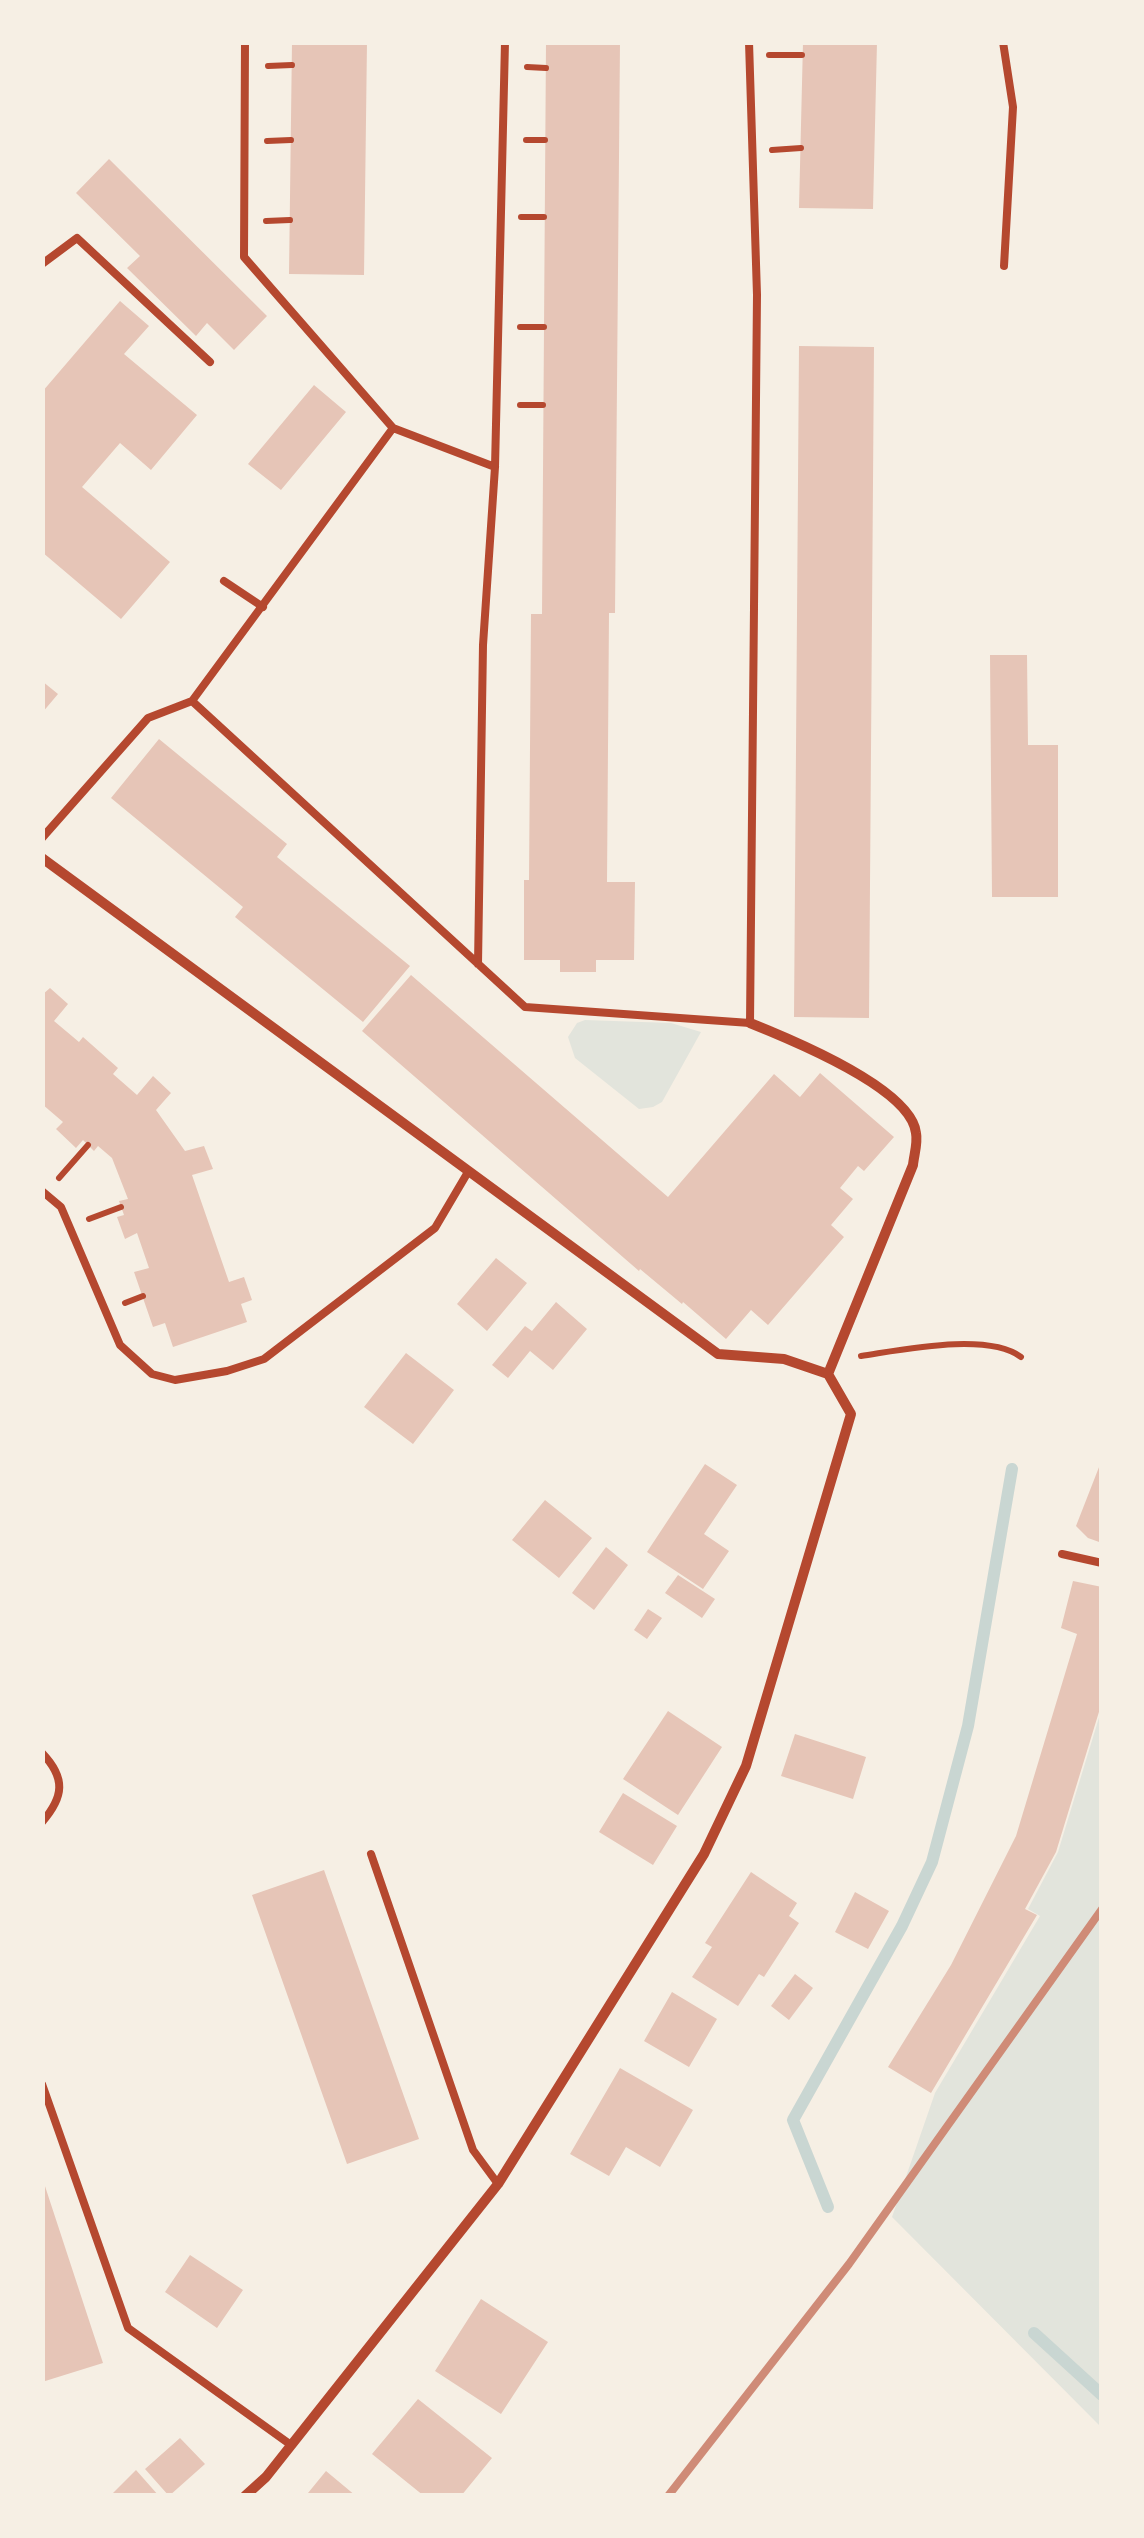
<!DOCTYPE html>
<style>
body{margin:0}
#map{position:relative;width:1144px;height:2538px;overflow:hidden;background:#f6efe4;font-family:Roboto,sans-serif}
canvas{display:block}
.frame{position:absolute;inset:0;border:45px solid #f6efe4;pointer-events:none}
</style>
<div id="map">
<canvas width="1144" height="2538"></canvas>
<div class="frame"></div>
</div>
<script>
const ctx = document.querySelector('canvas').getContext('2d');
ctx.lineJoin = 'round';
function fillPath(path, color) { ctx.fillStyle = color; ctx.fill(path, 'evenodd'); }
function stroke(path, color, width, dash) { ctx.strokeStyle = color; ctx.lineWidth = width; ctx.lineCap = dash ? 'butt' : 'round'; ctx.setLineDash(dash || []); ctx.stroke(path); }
const green = new Path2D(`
 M585,1020L671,1023L701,1032L662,1102L653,1107L639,1109L575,1058L568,1037L577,1023Z
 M1101,1711V2427L892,2217L935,2093L1040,1916L1028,1909L1058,1852Z`);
const stream = new Path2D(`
 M828,2207L793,2120L902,1926L932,1862L968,1726L1012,1469
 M1034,2333L1102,2395`);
const building = new Path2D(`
 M292,42H367L364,275L289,274Z
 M546,42H620L615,613H609L607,882H635L634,960H596V972H560V960H524V880H529L531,614H542Z
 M803,42H877L873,209L799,208Z
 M109,159L267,316L234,350L207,323L196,336L127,268L140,256L76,193Z
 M120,301L149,326L124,354L197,415L151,470L120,443L82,487L170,562L121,619L42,552V392Z
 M799,346L874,347L869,1018L794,1017Z
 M314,385L346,412L281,490L248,464Z
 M990,655H1027L1028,745H1058V897H992Z
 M42,681L58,694L42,713Z
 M159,739L287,844L277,857L410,966L363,1022L235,917L243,907L111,798Z
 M411,975L668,1197L774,1074L800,1097L820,1073L894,1137L864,1171L858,1166L840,1188L853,1199L831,1225L844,1237L768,1325L751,1310L726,1339L683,1302L682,1304L640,1269L639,1271L362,1031Z
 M50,988L68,1004L54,1021L79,1042L83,1037L118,1068L113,1074L137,1095L153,1076L171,1093L156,1110L185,1151L204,1146L213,1169L192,1175L229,1282L244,1277L252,1300L241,1304L247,1322L173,1347L165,1323L153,1327L134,1272L149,1268L137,1233L125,1239L117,1217L124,1215L119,1201L128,1199L112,1158L98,1146L94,1151L83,1140L76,1148L56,1129L63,1122L42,1104V995Z
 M496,1258L527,1283L487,1331L457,1304Z
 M556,1302L587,1329L553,1370L530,1351L508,1378L492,1365L525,1326L532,1331Z
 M406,1353L454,1390L413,1444L364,1407Z
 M1101,1462H1102V1543L1088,1538L1076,1526Z
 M705,1464L737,1485L704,1534L729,1551L703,1589L647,1552Z
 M545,1500L592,1538L559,1578L512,1540Z
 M606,1547L628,1565L594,1610L572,1593Z
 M678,1575L715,1599L702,1618L665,1593Z
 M1073,1581L1102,1587V1702L1056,1852L1025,1909L1037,1915L931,2093L888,2067L951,1965L1016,1836L1077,1634L1061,1628Z
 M648,1609L662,1618L647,1639L634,1630Z
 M668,1711L722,1747L678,1815L623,1779Z
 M795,1734L866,1757L853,1799L781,1776Z
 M623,1793L677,1826L653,1865L599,1832Z
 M324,1870L419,2139L347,2164L252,1895Z
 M751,1872L797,1903L789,1916L799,1923L764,1977L759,1974L738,2006L692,1977L712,1947L705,1943Z
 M855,1892L889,1911L868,1949L835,1932Z
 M795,1974L813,1988L789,2020L771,2006Z
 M672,1992L717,2019L689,2067L644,2041Z
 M620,2068L693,2110L660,2167L626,2147L609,2176L570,2154Z
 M42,2177L103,2363L42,2382Z
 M190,2255L243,2290L217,2328L165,2292Z
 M481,2299L548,2342L501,2414L435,2371Z
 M418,2399L492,2458L461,2496H424L372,2454Z
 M180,2438L205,2464L169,2496L145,2469Z
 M136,2470L159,2496H110Z
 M326,2471L356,2496L308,2493Z`);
const path = new Path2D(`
 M769,55H802
 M268,66L292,65
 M527,67L546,68
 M526,140H545
 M267,141L291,140
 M772,150L801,148
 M521,217H544
 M266,221L290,220
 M520,327H544
 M520,405H543
 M59,1178L88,1145
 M89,1219L121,1207
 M125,1303L143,1296
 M861,1356C902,1350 987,1332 1021,1357`);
const service = new Path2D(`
 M245,42L244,257L393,428L495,467
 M1003,42L1013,107L1004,266
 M42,264L77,238L210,362
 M224,581L263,607
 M192,701L525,1007L750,1023L757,295L749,42
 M42,838L148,718L192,701L393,428
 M478,964L483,645L495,467L505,42
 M42,1191L61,1207L120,1345L152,1374L175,1380L227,1371L264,1359L435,1228L468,1172
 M1062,1554L1102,1563
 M42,1753C66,1778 64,1797 42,1822
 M371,1854L473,2150L498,2184
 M42,2084L128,2328L291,2445`);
const minor = new Path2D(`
 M42,858L718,1354L784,1359L828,1374
 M750,1023C790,1039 911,1088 916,1133C918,1143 914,1155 913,1165L828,1374
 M245,2496L266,2477L498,2184L704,1854L746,1766L851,1414L828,1374`);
const rail = new Path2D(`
 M668,2496L849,2264L1102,1909`);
fillPath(green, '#e2e4dc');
stroke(stream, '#c9d6d2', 12);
fillPath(building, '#e6c5b7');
stroke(path, '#b5482f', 6);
stroke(service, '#b5482f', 8);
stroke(minor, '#b5482f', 10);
stroke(rail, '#cf8b77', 8);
</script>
